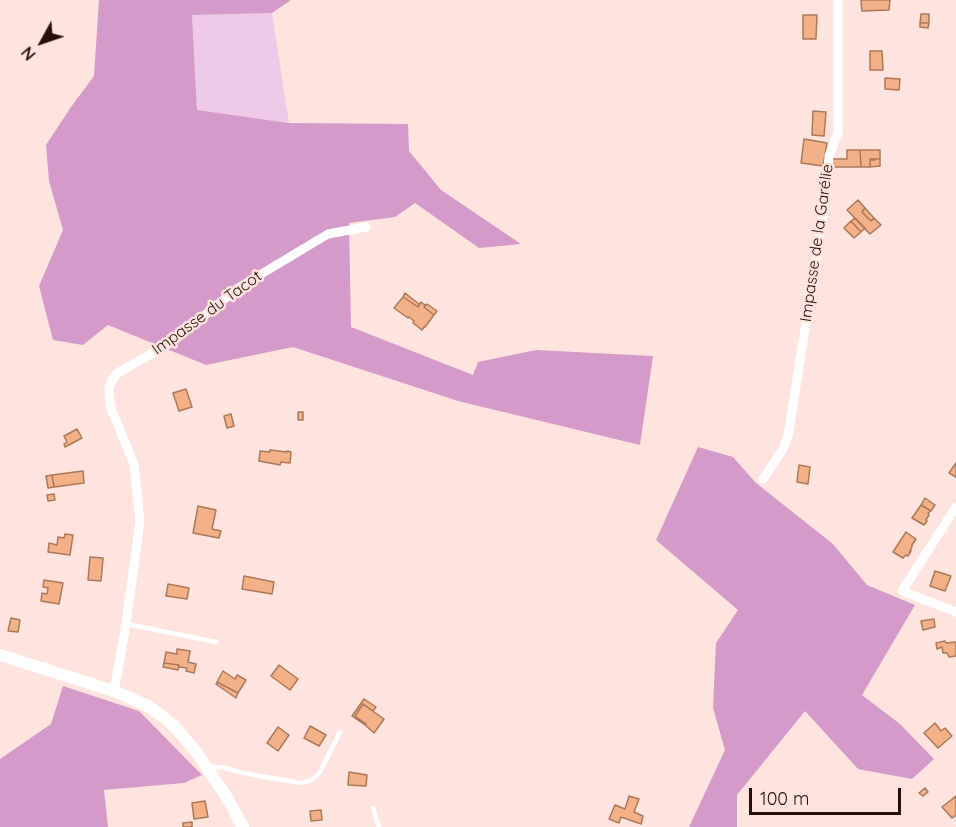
<!DOCTYPE html>
<meta charset="utf-8">
<style>
body{margin:0}
#map{position:relative;width:956px;height:827px;overflow:hidden;background:#ffe3de;font-family:Quicksand,sans-serif}
canvas{display:block}
.north{position:absolute;left:12px;top:12px;width:60px;height:60px;-webkit-text-stroke:4px #ffe3de;paint-order:stroke;rotate:230deg;font-size:16px;font-weight:700;line-height:24px;text-align:center;color:#27100c}
.north::after{content:'';display:block;margin:auto;width:21px;height:27px;background:#27100c;clip-path:polygon(50% 0,100% 100%,50% 72%,0 100%)}
.scale{position:absolute;left:749px;top:788px;width:152px;height:27px;box-sizing:border-box;border:3px solid #27100c;border-top:0;padding-left:8px;font-size:18px;line-height:21px;white-space:nowrap;color:#27100c;-webkit-text-stroke:4px #ffe3de;paint-order:stroke}
</style>
<div id="map">
<canvas width="956" height="827"></canvas>
<div class="north">N</div>
<div class="scale">100 m</div>
</div>
<script>
const ctx = document.querySelector('canvas').getContext('2d');
ctx.lineJoin = 'round';
function fillPath(path, color) { ctx.fillStyle = color; ctx.fill(path, 'evenodd'); }
function stroke(path, color, width, dash) { ctx.strokeStyle = color; ctx.lineWidth = width; ctx.lineCap = dash ? 'butt' : 'round'; ctx.setLineDash(dash || []); ctx.stroke(path); }
function write(font, color, halo, rows, align = 'center') {
  ctx.font = font + ' Quicksand,sans-serif'; ctx.lineWidth = 5; ctx.setLineDash([]); ctx.textBaseline = 'middle'; ctx.strokeStyle = halo; ctx.fillStyle = color; for (const [text, x, y, turn = 0] of rows) {
    ctx.save(); ctx.translate(x, y); ctx.rotate((+turn || 0) * Math.PI / 180); ctx.textAlign = isNaN(turn) ? turn : align; if (halo) ctx.strokeText(text, 0, 0); ctx.fillText(text, 0, 0); ctx.restore();
  }
}
const green = new Path2D(`
 M272,13L289,123L197,110L192,15Z`);
const forest = new Path2D(`
 M99,0H291L272,13L192,15L197,110L289,123L408,124L409,151L441,190L521,244L479,248L415,203L395,217L349,223L351,327L473,375L478,362L536,350L653,356L640,445L458,401L293,347L206,365L108,325L83,345L53,340L39,286L63,230L49,181L46,145L71,107L94,76Z
 M698,447L733,457L756,483L833,544L867,585L915,605L862,695L900,724L934,759L912,779L858,769L805,711L737,795V827H689L725,750L713,708L716,643L738,610L656,540Z
 M63,686L139,711L202,775L184,783L104,790L108,827H0V759L51,724Z`);
const building = new Path2D(`
 M861,0H890L889,10L862,11Z
 M921,14H929V23H920Z
 M803,15H817L816,39H803Z
 M920,23H929L928,28L920,27Z
 M870,51H882L883,70H870Z
 M885,78L900,79L899,90L885,89Z
 M813,111L826,112L824,136L812,135Z
 M804,139L827,143L823,166L801,163Z
 M847,150H860L861,167H831L832,159H847Z
 M860,150H880V159H870V167H861Z
 M875,159H880V166L870,167V160H875Z
 M858,200L865,208L862,212L871,221L874,218L881,225L870,234L847,210Z
 M865,208L874,218L871,221L862,212Z
 M855,218L865,228L861,232L851,221Z
 M851,221L861,232L854,238L844,228Z
 M405,293L419,304L418,307L403,297Z
 M403,297L418,307L421,302L425,305L424,307L434,315L425,327H424L422,330L413,323L414,321L409,317L408,318L394,308Z
 M427,304L437,311L434,315L424,307Z
 M186,389L192,407L179,411L173,393Z
 M298,412H303V420H298Z
 M231,414L234,426L227,428L224,416Z
 M77,429L82,438L65,447L64,444L67,442L64,436Z
 M270,450L287,452V451L291,452L290,463L281,462L280,465L259,461L260,451L270,452Z
 M956,463V477L949,473Z
 M799,465L810,467L808,484L797,482Z
 M83,471L84,483L54,487L52,475Z
 M52,475L54,487L48,488L46,476Z
 M54,494L55,500L48,501L47,495Z
 M925,498L935,505L931,511L921,505Z
 M921,505L931,511L928,513L929,515L926,520L927,521L924,525L912,518Z
 M198,506L216,510L212,529L221,531L219,538L193,533Z
 M906,532L916,539L912,545V547L910,551H911L908,556L906,555L903,558L893,552Z
 M65,534L73,535L70,555L48,552L49,543L57,545L58,537L64,538Z
 M90,557L103,558L101,581L88,580Z
 M935,571L951,576L945,591L930,586Z
 M244,576L274,582L272,594L242,589Z
 M44,580L63,583L59,604L41,601L42,593L47,594L48,588L43,587Z
 M168,584L189,588L187,599L166,596Z
 M11,618L20,620L18,632L8,631Z
 M934,619L935,627L923,630L921,621Z
 M945,641L946,643L956,642V656L949,657L947,653H943L942,647L937,649L936,643Z
 M177,649L190,651L188,662L196,664L194,673L186,671L187,668L179,667V665L164,663L166,652L177,654Z
 M164,663L179,665L178,670L163,667Z
 M279,665L298,679L290,690L271,676Z
 M223,671L235,679L237,675L246,680L238,693L217,682Z
 M217,682L238,693L236,698L216,684Z
 M364,699L376,707L373,711L363,704L355,716L366,724L365,725L352,716Z
 M363,704L384,719L374,733L355,716Z
 M935,723L941,731L945,728L952,736L938,748L924,733Z
 M310,726L326,735L319,746L304,738Z
 M278,727L289,735L278,751L267,743Z
 M349,772L367,775L366,786L348,785Z
 M925,788L928,792L923,796L919,793Z
 M629,796L639,799L634,812L643,816L641,824L621,817L619,823L609,819L615,805L625,809Z
 M956,796V815L952,818L942,807Z
 M205,801L208,817L194,819L192,803Z
 M321,810L322,820L311,821L310,811Z
 M192,822V827H183V823Z`);
const service = new Path2D(`
 M126,624L216,642
 M211,768C221,765 233,771 244,773C263,777 283,780 302,783C310,781 315,779 320,772L340,732
 M373,808L379,827`);
const minor = new Path2D(`
 M763,479L783,449L788,436L825,203L829,156L838,133V0
 M956,507L902,591L956,612
 M114,691L125,631L140,521L134,464L110,406L109,387L116,374L172,342L238,288L328,234L366,227`);
const secondary = new Path2D(`
 M0,655L114,691L148,706L162,716L175,727L198,754L226,796L243,827`);
const streetNames = [
 ["Impasse de la Garélie",817,243,-82],
 ["Impasse du Tacot",207,313,-36]
];
fillPath(green, '#eec9e8');
fillPath(forest, '#d39aca');
fillPath(building, '#f3b189');
stroke(building, '#ac7859', 1.5);
stroke(service, '#fff', 4.5);
stroke(minor, '#fff', 9);
stroke(secondary, '#fff', 12);
write('16px', '#27100c', '#ffe3de', streetNames);
</script>
